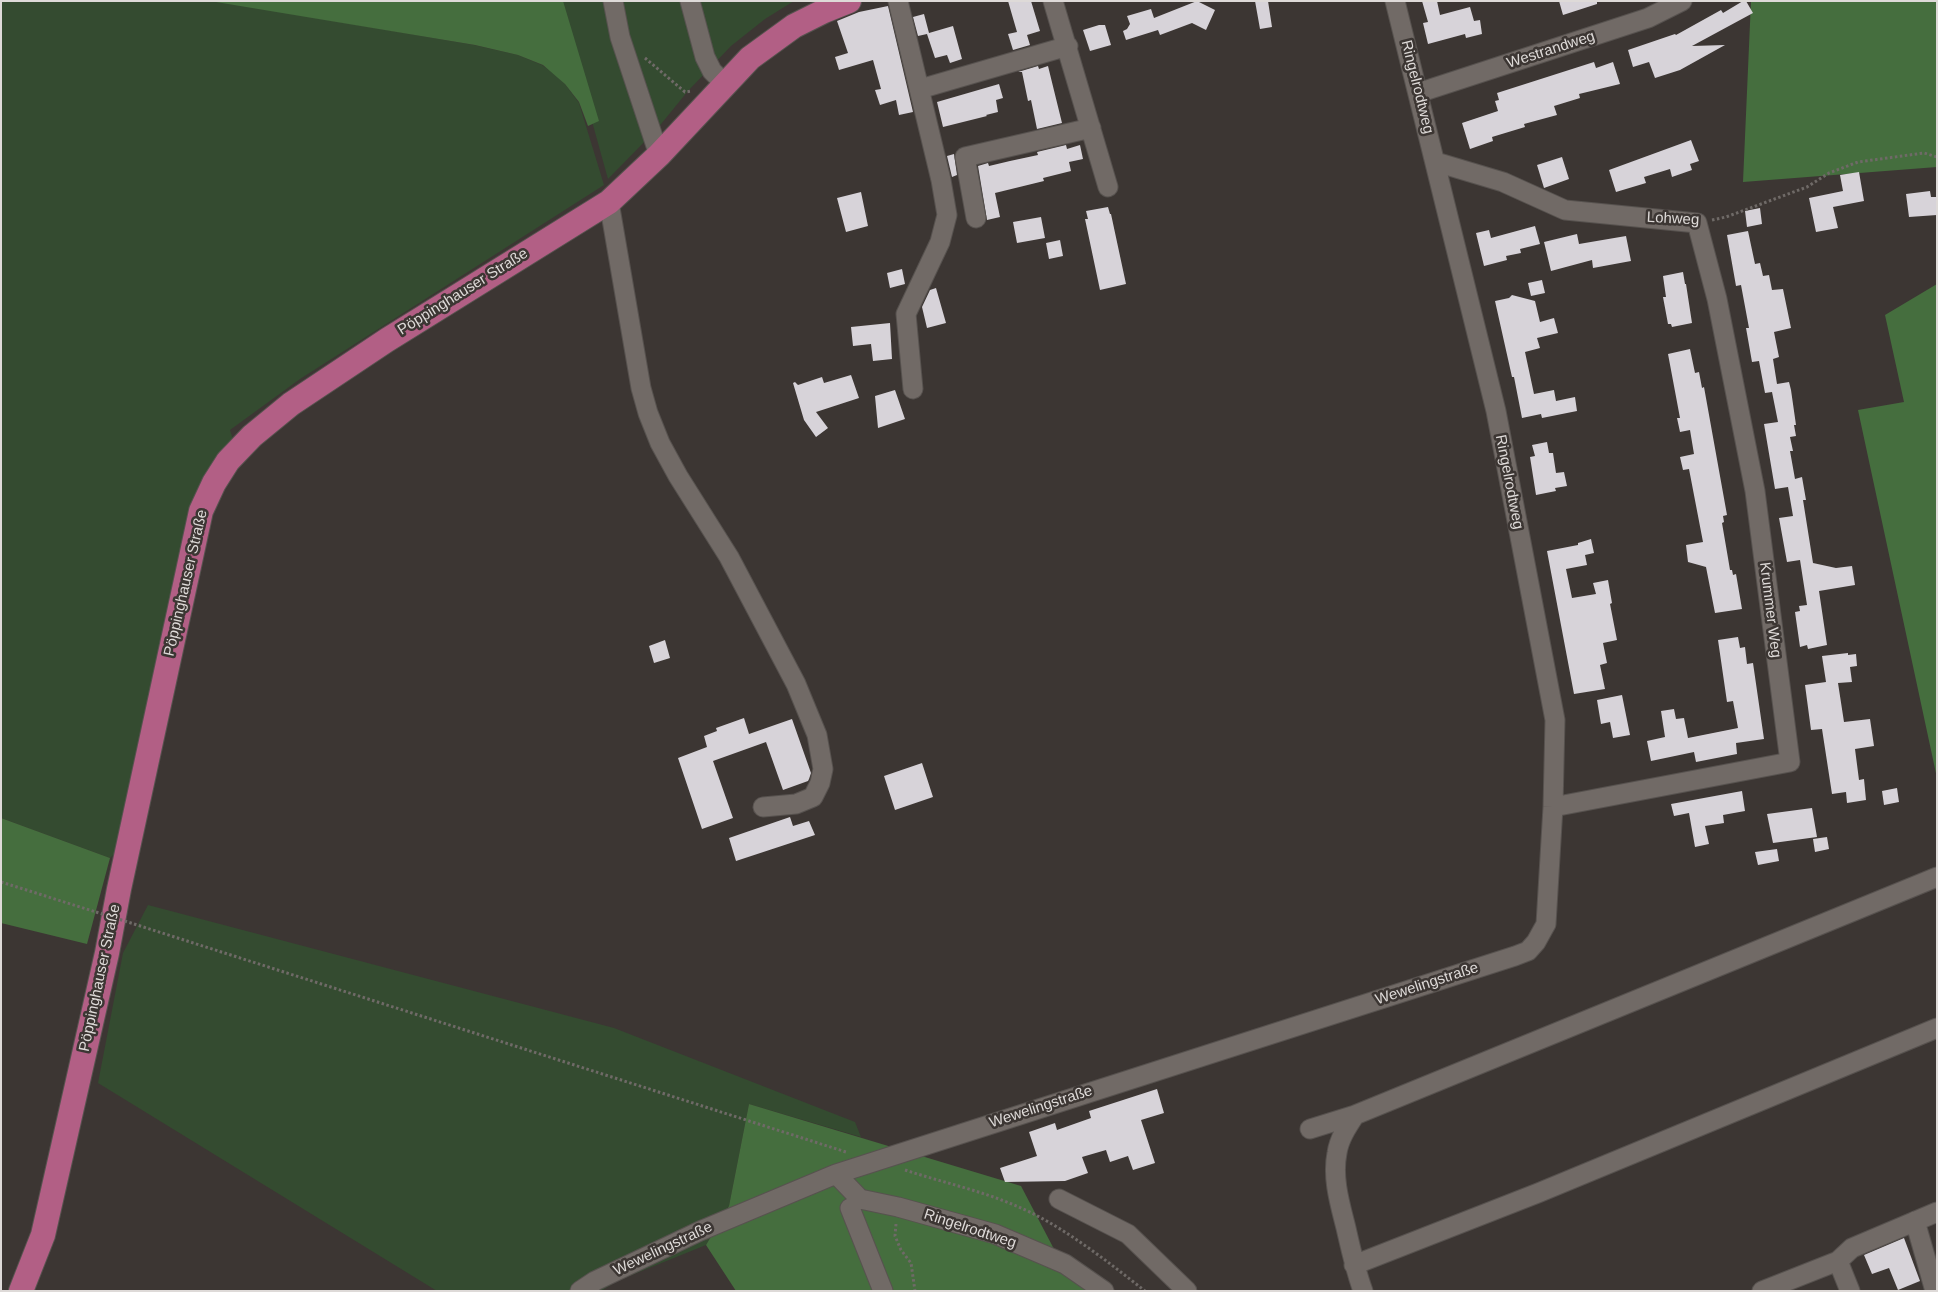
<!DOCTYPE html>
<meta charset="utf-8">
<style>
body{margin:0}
#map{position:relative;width:1938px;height:1292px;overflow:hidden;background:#3c3633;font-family:Arial,sans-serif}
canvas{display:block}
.frame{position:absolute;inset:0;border:2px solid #dedad8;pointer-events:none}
</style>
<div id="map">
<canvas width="1938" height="1292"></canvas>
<div class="frame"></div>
</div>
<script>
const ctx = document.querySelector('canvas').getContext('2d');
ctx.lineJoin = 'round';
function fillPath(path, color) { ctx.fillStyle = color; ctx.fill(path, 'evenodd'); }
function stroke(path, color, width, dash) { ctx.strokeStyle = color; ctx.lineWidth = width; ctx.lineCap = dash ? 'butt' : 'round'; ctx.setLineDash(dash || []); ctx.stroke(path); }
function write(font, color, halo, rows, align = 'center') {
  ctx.font = font + ' Arial,sans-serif'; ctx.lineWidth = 5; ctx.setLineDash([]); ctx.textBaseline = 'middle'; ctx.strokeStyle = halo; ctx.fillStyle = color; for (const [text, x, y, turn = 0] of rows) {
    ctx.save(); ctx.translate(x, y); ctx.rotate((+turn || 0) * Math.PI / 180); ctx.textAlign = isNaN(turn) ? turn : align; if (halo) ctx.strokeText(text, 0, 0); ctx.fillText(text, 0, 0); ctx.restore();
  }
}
const green = new Path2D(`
 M1,1H217L474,45L518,55L542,65L556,75L565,84L579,103L604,185L300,379L230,430L234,443L224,452L118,851L110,858L1,818Z
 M562,1H794L765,19L731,46L688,91L657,129L608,179L561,10Z
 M148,905L614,1028L855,1122L861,1137L749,1104L729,1206L706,1245L617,1281L601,1291H437L98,1083L123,953Z`);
const forest = new Path2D(`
 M210,1H563L599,121L588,126L579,102L565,84L543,65L518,55L475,45Z
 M1751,1H1937V167L1743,182Z
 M1937,284V778L1858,410L1904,402L1885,315Z
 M1,818L110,858L87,944L1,923Z
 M749,1104L1021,1186L1066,1272L1090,1291H736L706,1245L729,1206Z`);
const building = new Path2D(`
 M1008,1H1031L1040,31L1027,35L1030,45L1013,50L1008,34L1017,32Z
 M1197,1L1215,10L1206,30L1192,23L1160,35L1158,30L1126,40L1123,31L1127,29L1130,24L1127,16L1151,9L1154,18Z
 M1255,1H1268L1272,27L1260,29Z
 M1422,1H1437L1440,15L1470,7L1474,21L1480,20L1482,34L1466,38L1465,34L1428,44L1423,23L1428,22Z
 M1559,1H1597V4L1563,15Z
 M1743,1H1746L1753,13L1692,46L1725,45L1680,70L1655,78L1649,62L1633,67L1628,50L1675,34L1676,35L1721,10L1723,13Z
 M888,6L913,112L899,115L896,100L880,105L875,90L881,89L873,60L839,70L835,57L848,53L837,21L859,12Z
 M924,14L929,33L953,26L962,59L950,63L947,55L935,58L927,34L918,36L913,17Z
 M1099,25H1105L1111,45L1090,51L1083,30Z
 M1594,62L1596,68L1613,62L1620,84L1579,94L1580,98L1554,106L1557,115L1524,124L1525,127L1492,137L1493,141L1470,149L1462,123L1498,111L1495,101L1499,100L1497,93Z
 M1038,66L1039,69L1048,66L1062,123L1037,129L1031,100L1028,101L1022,72H1018Z
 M999,84L1003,98L996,100L998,112L986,115L987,116L943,127L937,102Z
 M1691,140L1699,161L1690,164L1692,170L1672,177L1670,169L1644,177L1646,183L1616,192L1609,170Z
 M1066,145L1067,149L1080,145L1083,159L1069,162L1071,171L1043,178L1044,181L995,193L1000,217L987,220L978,166L988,163L989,166L1010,161L1038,155L1037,152Z
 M954,154L957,175L952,177L947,156Z
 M1562,157L1569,179L1544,188L1537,165Z
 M1859,172L1864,201L1833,207L1838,228L1816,232L1809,198L1843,191L1840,175Z
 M1930,191L1931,197H1937V215L1909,217L1906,194Z
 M861,192L868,226L846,232L837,198Z
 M1108,207L1110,214H1111L1126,284L1100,290L1085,219H1088L1086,211Z
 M1760,208L1762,224L1747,227L1745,211Z
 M1041,217L1045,238L1017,243L1013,222Z
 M1535,226L1540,244L1520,249L1521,253L1506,256L1507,260L1484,266L1476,233L1489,230L1491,238Z
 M1748,231L1755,264L1760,263L1763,276L1769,275L1772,290L1783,289L1791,328L1774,332L1779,357L1773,359L1777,384L1789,382L1791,390L1796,425H1794L1796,436L1790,437L1793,451H1790L1795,479L1802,477L1806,500H1803L1813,563L1836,568L1852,566L1855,585L1819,591L1827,645L1808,649L1807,645L1800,647L1795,612L1800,611L1799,606L1807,605L1800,560L1787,562L1779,518L1793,516L1788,487L1775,489L1764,424L1778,422L1772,392L1765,393L1759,361L1752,362L1746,328H1749L1741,285L1736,286L1727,235Z
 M1577,234L1579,244L1626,236L1631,261L1593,268L1592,260L1551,271L1544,242Z
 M1060,240L1063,256L1049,259L1046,243Z
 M902,269L905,284L890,288L887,273Z
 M1683,272L1685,284H1686L1692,323L1672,327L1671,324H1668L1663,297H1666L1663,276Z
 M1542,280L1545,293L1531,296L1528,283Z
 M936,288L946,323L927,328L922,307L930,290Z
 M1512,295L1535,301L1540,322L1554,318L1558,333L1537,338L1540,348L1525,352L1534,394L1554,390L1556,401L1575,397L1577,411L1542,418L1541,414L1522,418L1514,377H1512L1495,301L1509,298Z
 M890,323L892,359L873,361L871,344L853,346L851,327Z
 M1690,349L1695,373L1699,372L1702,388L1704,387L1727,515L1723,516L1724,522L1722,523L1728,558L1730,570H1732L1733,575L1736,574L1742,609L1715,613L1706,567L1688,562L1686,545L1703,542L1689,469L1683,470L1680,457L1694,454L1690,430L1680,432L1677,418H1680L1668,354Z
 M851,375L859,398L816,412L828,428L816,437L804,420L793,383L795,382L798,385L822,377L824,383Z
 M895,390L905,419L878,428L875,396Z
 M1547,442L1549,453H1553L1556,473L1564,472L1567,486L1555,488L1556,491L1536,495L1530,457L1535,456L1532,445Z
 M1591,539L1594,553L1585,555L1587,565L1566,569L1572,598L1596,594L1593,583L1608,580L1612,603L1610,604L1617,640L1603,643L1607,663L1600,665L1605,689L1574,694L1547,551L1578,545V543Z
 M1738,637L1740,648L1745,647L1747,664L1753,663L1764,739L1736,743L1737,754L1696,762L1694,752L1651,761L1647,741L1665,737L1661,711L1674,709L1676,719L1684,718L1688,738L1738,728L1733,701L1727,702L1718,640Z
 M665,640L670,658L654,663L649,646Z
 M1848,653V655L1856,654L1857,666L1850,667L1852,682L1838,683L1844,722L1870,719L1874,746L1855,749L1859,780L1864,779L1866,800L1847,803L1846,792L1832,794L1822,729L1811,730L1805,685L1826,682L1822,656Z
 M1622,695L1630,735L1613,738L1610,722L1601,724L1597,700Z
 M744,718L749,734L792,719L811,773L809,779L808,781L783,790L766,742L713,761L733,818L702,829L678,758L707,747L704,736L717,731L716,728Z
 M922,763L933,797L895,810L884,776Z
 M1897,788L1899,802L1884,805L1882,791Z
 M1742,791L1745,811L1723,815L1724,823L1705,826L1709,844L1695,847L1689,813L1674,816L1671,804Z
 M1812,808L1817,837L1773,843L1767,814Z
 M790,817L793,826L809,821L815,835L736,861L729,838Z
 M1827,837L1829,849L1815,852L1813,839Z
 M1777,849L1779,861L1758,865L1755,852Z
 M1157,1089L1164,1113L1141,1120L1155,1163L1133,1170L1128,1156L1110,1162L1106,1150L1082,1157L1088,1173L1065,1181L1005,1182L1000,1168L1037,1156L1029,1132L1055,1123L1057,1130L1091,1118L1089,1111Z
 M1904,1238L1920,1281L1898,1290L1889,1268L1872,1274L1864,1255Z`);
const path = new Path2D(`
 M645,58L685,92L692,91
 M1712,220L1726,217L1807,187L1829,173L1858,162L1924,153L1937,157
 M1,882L96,912
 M134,924L846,1152
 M905,1170C941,1182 979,1190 1014,1205C1059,1223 1107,1261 1145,1291
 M896,1224L895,1236L901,1250L911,1263L915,1291`);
const minor = new Path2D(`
 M613,1L620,37L659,155
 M690,1L705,57L712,71L725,84
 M898,1L941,180L947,215L940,242L906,314L913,389
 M1053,1L1108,187
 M920,89L1068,46
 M1418,93L1648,18L1682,1
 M1436,162L1503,182L1565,210L1697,223L1717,299L1755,491L1790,762L1553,807
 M609,202L641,388L648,413L660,443L678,476L729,557L796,684L817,735L823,769L820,783L813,797L796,804L763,807
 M976,218L965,157L1091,128
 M1355,1115C1347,1127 1339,1139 1337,1153C1332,1178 1340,1204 1346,1228C1351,1250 1355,1269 1363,1291
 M1310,1129L1355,1115L1937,877
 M836,1174L860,1199L898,1207L995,1234L1065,1264L1104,1291
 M1059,1199L1128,1234L1187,1291
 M850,1208L883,1291
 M1915,1221L1935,1291
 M1838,1261L1850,1291
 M1354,1265L1538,1193L1937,1028
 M580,1291L595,1281L700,1231L836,1174L1515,956L1528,951L1536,942L1546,924L1553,807L1555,720L1496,411L1395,1
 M1762,1291L1838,1261L1852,1248L1937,1212`);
const major = new Path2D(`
 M21,1291L43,1235L107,953L119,889L201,511L214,483L228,461L252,436L291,404L387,340L609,202L659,155L750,58L794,26L824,11L849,1`);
const pathBridge = new Path2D(`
 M96,912L134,924`);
const streetNames = [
 ["Westrandweg",1551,50,-18],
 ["Ringelrodtweg",1417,87,76],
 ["Lohweg",1673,219,3],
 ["Pöppinghauser Straße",463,292,-32],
 ["Ringelrodtweg",1509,482,79],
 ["Pöppinghauser Straße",186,583,-77],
 ["Krummer Weg",1770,610,83],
 ["Pöppinghauser Straße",100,978,-78],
 ["Wewelingstraße",1427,984,-18],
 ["Wewelingstraße",1041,1107,-18],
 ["Ringelrodtweg",970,1229,18],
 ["Wewelingstraße",663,1249,-25]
];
fillPath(green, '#344b30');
fillPath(forest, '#456e3e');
fillPath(building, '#d7d3d9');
stroke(minor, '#57524f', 21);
stroke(major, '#57524f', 26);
stroke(path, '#6f6a67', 3, [2.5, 2.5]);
stroke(minor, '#716a66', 19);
stroke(major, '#b25f85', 24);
stroke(pathBridge, '#6f6a67', 3, [2.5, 2.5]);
write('15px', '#dedad8', '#3c3633', streetNames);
</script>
